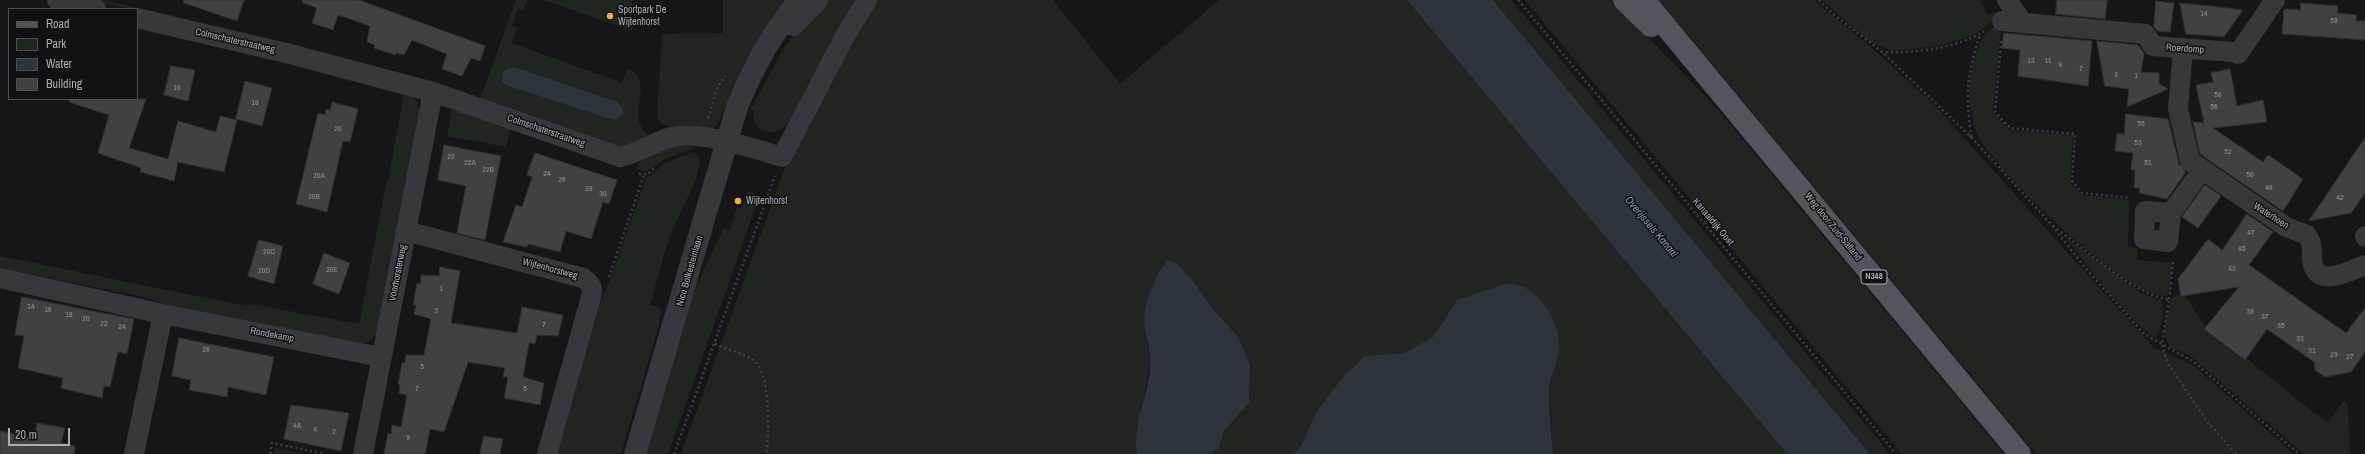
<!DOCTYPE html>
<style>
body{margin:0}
#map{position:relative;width:2365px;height:454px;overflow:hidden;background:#161618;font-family:"Archivo Narrow",sans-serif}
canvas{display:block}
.legend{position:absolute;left:8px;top:8px;width:130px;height:92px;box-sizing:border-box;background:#111113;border:1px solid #4d4f55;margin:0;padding:5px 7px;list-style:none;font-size:12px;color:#a8adb8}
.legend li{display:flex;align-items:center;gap:8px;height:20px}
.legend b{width:20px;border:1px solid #4d4f55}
.scale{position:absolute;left:8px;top:428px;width:62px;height:18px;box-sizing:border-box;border:2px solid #a8adb8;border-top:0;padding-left:5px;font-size:12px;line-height:14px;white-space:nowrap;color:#a8adb8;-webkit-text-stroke:3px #111113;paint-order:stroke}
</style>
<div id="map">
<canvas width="2365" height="454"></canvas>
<ul class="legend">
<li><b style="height:5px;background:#53555c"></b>Road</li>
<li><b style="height:11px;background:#1e261f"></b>Park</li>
<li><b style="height:11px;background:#2c353c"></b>Water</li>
<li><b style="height:11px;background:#404145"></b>Building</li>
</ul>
<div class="scale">20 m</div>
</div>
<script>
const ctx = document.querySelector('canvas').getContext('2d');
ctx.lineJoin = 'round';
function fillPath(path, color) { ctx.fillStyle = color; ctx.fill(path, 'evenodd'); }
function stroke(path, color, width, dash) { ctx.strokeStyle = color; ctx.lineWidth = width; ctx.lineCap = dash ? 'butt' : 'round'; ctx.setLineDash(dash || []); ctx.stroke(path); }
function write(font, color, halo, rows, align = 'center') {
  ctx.font = font + ' "Archivo Narrow",sans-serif'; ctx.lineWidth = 3; ctx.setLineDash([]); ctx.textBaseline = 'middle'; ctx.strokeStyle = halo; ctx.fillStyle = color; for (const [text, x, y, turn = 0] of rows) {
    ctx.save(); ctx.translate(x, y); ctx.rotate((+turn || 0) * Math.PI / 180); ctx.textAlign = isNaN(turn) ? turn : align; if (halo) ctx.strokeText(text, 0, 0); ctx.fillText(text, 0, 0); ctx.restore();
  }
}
const green = new Path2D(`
 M86,0H103L133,7L132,9Z
 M516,0H527L523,10L518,9L512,26L517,28L512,43L622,83L628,68C651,77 635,104 639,122C641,128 645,131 648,135L628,150L480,99Z
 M544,0H632V31Z
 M723,0H787L745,62L716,126L713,128L672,127L662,124L657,117L662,34L723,33Z
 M823,0H855L790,126L788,125C772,137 751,134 754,111L751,109L785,46Z
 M875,0H1053L1120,84L1219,0H1407L1787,454H1553L1549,390L1551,378L1511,284L1457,300L1433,337L1404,353L1365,357L1309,429L1301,446L1293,454H1208L1218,449L1224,431L1249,403L1213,309L1194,282L1178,264L1146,335L1150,361L1144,403L1137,430V454H681L787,162Z
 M1493,0H1511L1890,454H1870Z
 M1525,0H1612L1715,106L2004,454H1902Z
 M1659,0H1814L1880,55L1935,106L2154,348L2193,365L2294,454H2036Z
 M1822,0H1984L1981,2L1988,15L1993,13L1996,19L1972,36L1938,46L1892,51L1870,42Z
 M2001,24L1993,112L2009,130L2073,135L2070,182L2081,195L2129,200L2128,247L2137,248V260L2172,263L2169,292L2166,296C2127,298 1995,172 1978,135C1967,110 1967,81 1976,55C1981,42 1985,27 2001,24Z
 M404,93C415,94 419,104 419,114L378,331L370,341L364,344L181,308L139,296L0,268V256L246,306L251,304L359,324L386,183L388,181Z
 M452,107L511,126L506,147L447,136Z
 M682,145L696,148L669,157L646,172L637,169L639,163L662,149Z
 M691,153L699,156L700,162L695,182L669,238L650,305L661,308L659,326L621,454H554L601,300L608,286L646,178L667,162Z
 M747,191L759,195L757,203L668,454H646L696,286L724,228L730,230L737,207L742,209Z
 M2066,238L2141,293L2162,301C2166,310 2161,331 2155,338C2125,317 2089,268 2066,238Z
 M2178,295L2185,296L2203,323L2314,413L2328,422L2344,400L2348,404L2350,454H2304L2190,356C2185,353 2177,351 2172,348C2159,337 2168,311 2171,298Z
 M275,448L307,454H274Z`);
const water = new Path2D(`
 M1407,0H1493L1870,454H1787Z
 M515,67L617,102L622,107L623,114L616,120L607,118L506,85L502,81L503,72L508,68Z
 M1167,260L1178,264L1194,282L1213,309L1238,337L1250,365L1249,403L1224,431L1218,449L1208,454H1137C1132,423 1151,392 1150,361C1150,344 1142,327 1145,309C1149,291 1157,275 1167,260Z
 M1505,284C1536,281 1560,320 1559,348C1558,362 1550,375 1549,390C1549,410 1551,433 1553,454H1293L1301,446L1317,411L1344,376L1365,356L1404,353L1433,337L1457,300Z`);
const building = new Path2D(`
 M184,0H244L237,21L184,3Z
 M303,0H359L485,46L480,61L471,58L462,76L442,69L447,54L412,40L404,55L396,53L395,55L374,48L375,45L367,42L370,26L338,15L333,30L312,23L317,8L303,3Z
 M2057,0H2107L2105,19L2056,14Z
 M2156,1L2174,3L2170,32L2157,31L2154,27Z
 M2180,3L2210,6L2243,10L2224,37L2201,35L2186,34Z
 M2301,3L2338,6L2337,13L2357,15L2356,21H2365V40L2282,34L2284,9L2300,10Z
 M2004,33L2092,41L2088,86L2018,76L2020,50L2002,48Z
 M2097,41L2138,45L2144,53L2141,72L2159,73V84L2168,89L2127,107L2129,89L2105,86Z
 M171,66L195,70L188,101L164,95Z
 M2230,69L2237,106L2263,100L2267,122L2213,128L2263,162L2268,155L2303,179L2283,211L2200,154L2193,122L2204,123L2196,85L2213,82L2211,73Z
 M245,81L272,88L262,126L236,119Z
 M70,99H146L129,148L168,159L178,121L216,132L220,116L237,120L224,172L178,162L174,181L140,172L141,168L98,153L109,115L69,102Z
 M332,102L358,109L350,142L343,141L327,212L296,204L318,113L325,115L326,109L330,110Z
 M2126,114L2168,119L2179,164L2186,172L2167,199L2139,193L2140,188H2134L2135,170H2131L2133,153L2115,151L2117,133L2124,134Z
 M2365,138V193L2351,213L2309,221Z
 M444,145L501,156L485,240L457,233L466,186L438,180Z
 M535,153L617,180L609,204L603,202L591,239L566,231L560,252L528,244L527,247L503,242L516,205L522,207L532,177L527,175Z
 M2205,185L2221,196L2198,228L2182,217Z
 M2247,214L2273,232L2249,265L2346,333L2365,308V352L2351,372L2325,377L2315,370L2314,362L2267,329L2245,360L2204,329L2239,287L2181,296L2178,279L2208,239L2222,250Z
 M259,240L283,246L274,284L248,276Z
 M324,253L350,263L339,294L313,284Z
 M440,267L460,271L451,323L517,333L522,307L563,315L558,336L537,335L535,344L529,343L523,377L544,383L540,405L504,398L508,377H503L505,368L468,362L444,432L430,429L425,454H384L388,433L391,434L392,425L401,427L407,395L399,393L400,385L398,384L402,363H405L406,355H424L431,319L414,314L416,305H413L417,283L420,284L421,275L439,276Z
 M22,297L134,319L127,354L118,352L110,387L104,386L102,398L61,388L63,378L18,368L24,336L15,335Z
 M179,338L274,357L266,395L228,387L227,397L189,390L191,380L172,376Z
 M291,405L349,413L341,451L284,439Z
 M37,423L65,428L61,443L75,446L74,454H0V431L35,438Z
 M484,436L503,439L500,454H480Z`);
const path = new Path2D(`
 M1518,0L1896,454
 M1819,0L1832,13L1881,51L1972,138L2051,224L2087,270L2144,334L2194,362L2299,454
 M2001,41L1995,112L2010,128L2075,134L2072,181L2082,193L2130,198
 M1881,52C1911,54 1959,48 1984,31
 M708,118L718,86L725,76
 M1971,137C1966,94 1966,77 1980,35
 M639,174H648L655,167
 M2053,226C2082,246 2136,297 2169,299L2162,345L2167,362L2206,420L2236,454
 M609,277L644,175
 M2169,299L2173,262
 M715,344C727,349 741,353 752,359C772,372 768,433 767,454
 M270,454L272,443L325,454
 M674,454L775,176`);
const minor = new Path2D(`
 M57,0L96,9
 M2007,0L2022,22
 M137,18L290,54L433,92L620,157C639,153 653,142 672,137C699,130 755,149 782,157L845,36L867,0
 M2002,21L2145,34L2153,46L2233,52L2238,54L2275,0
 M2183,49L2178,109L2190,161L2286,227L2307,235C2315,247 2310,253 2313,265C2319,288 2352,270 2365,265
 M2171,213L2145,211L2144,239L2168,242L2171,213L2202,170
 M406,231L583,278C591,284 594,288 591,297L547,454
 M2365,236V237
 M0,278L163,314L381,357
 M134,454L163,314
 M363,454L433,92`);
const tertiary = new Path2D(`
 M793,25L817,0
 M635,454L737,107C754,66 771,35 799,0`);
const primary = new Path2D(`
 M1624,0L1651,26
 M1644,0L2020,454`);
const markers = [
 [610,16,4,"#f2b134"],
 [738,201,4,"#f2b134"]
];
const numberNames = [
 ["14",2204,14],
 ["59",2334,21],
 ["13",2031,61],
 ["11",2048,61],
 ["9",2060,65],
 ["7",2081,69],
 ["3",2116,75],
 ["1",2136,76],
 ["16",177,88],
 ["58",2218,95],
 ["18",255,103],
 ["56",2214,107],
 ["55",2141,124],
 ["20",338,129],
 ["53",2138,143],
 ["52",2228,152],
 ["22",451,157],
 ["22A",470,163],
 ["51",2148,163],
 ["22B",488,170],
 ["24",547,174],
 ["50",2250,175],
 ["20A",319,176],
 ["26",562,180],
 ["48",2269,188],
 ["28",589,189],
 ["30",603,194],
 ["20B",314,197],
 ["42",2340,198],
 ["47",2251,233],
 ["45",2242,249],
 ["20C",269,252],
 ["43",2232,269],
 ["20E",332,270],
 ["20D",264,271],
 ["1",441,289],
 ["14",31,307],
 ["16",48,310],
 ["3",436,311],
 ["39",2250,312],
 ["18",69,315],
 ["37",2265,317],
 ["20",86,319],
 ["22",104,324],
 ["7",544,325],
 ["35",2281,326],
 ["24",122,327],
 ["33",2300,339],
 ["28",206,350],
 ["31",2312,351],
 ["29",2334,355],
 ["27",2350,357],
 ["5",422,367],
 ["7",417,389],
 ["5",525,389],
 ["4A",297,426],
 ["4",315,430],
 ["2",334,432],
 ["9",408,438]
];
const shields = [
 [1874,277,26]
];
const shieldNames = [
 ["N348",1874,277]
];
const poiNames = [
 ["Sportpark De",618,10],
 ["Wijtenhorst",618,22],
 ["Wijtenhorst",746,201]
];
const streetNames = [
 ["Colmschaterstraatweg",235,41,13],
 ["Roerdomp",2185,49,4],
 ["Colmschaterstraatweg",546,131,19],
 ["Waterhoen",2271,216,33],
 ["Kanaaldijk Oost",1713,222,50],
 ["Weg door Zuid-Salland",1833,227,51],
 ["Wijtenhorstweg",550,269,15],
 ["Nico Bolkesteinlaan",690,271,-74],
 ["Voorhorsterweg",398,273,-79],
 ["Rondekamp",272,335,11]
];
const waterNames = [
 ["Overijssels Kanaal",1651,227,50]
];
fillPath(green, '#1e261f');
fillPath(water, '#2c353c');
fillPath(building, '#404145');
stroke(building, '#303034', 1);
stroke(path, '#3d3f44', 2.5, [2, 3]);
stroke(minor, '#37383d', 20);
stroke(tertiary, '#37383d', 22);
stroke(primary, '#53555c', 22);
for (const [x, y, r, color] of markers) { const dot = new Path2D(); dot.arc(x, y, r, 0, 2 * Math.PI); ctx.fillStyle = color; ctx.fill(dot); stroke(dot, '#111113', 1.5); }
write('8px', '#8e929b', null, numberNames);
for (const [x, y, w] of shields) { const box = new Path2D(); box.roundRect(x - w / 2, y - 7, w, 14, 3); ctx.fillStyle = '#111113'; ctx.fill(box); stroke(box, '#a8adb8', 1); }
write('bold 9px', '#a8adb8', null, shieldNames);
write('10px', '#a8adb8', '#111113', poiNames, 'left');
write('10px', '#a8adb8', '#111113', streetNames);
write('italic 11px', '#7f9bb3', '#111113', waterNames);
</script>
